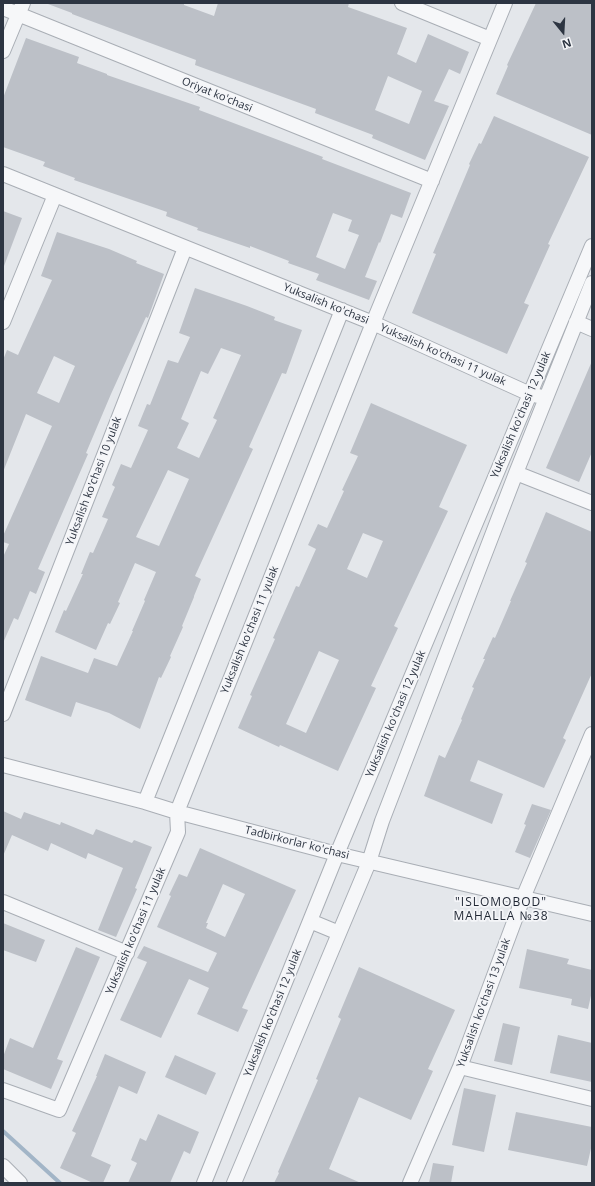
<!DOCTYPE html>
<meta charset="utf-8">
<style>
body{margin:0}
#map{position:relative;width:595px;height:1186px;overflow:hidden;background:#e4e7eb;font-family:"Open Sans",sans-serif}
canvas{display:block}
.frame{position:absolute;inset:0;border:4px solid #2d3542;pointer-events:none}
.north{position:absolute;left:543px;top:12px;width:40px;height:40px;-webkit-text-stroke:3px #f4f5f8;paint-order:stroke;rotate:162deg;font-size:11px;font-weight:700;line-height:16px;text-align:center;color:#2d3542}
.north::after{content:'';display:block;margin:auto;width:14px;height:18px;background:#2d3542;clip-path:polygon(50% 0,100% 100%,50% 72%,0 100%)}
</style>
<div id="map">
<canvas width="595" height="1186"></canvas>
<div class="frame"></div>
<div class="north">N</div>
</div>
<script>
const ctx = document.querySelector('canvas').getContext('2d');
ctx.lineJoin = 'round';
function stroke(path, color, width, dash) { ctx.strokeStyle = color; ctx.lineWidth = width; ctx.lineCap = dash ? 'butt' : 'round'; ctx.setLineDash(dash || []); ctx.stroke(path); }
function fillPath(path, color) { ctx.fillStyle = color; ctx.fill(path, 'evenodd'); }
function write(font, color, halo, rows, align = 'center') {
  ctx.font = font + ' "Open Sans",sans-serif'; ctx.lineWidth = 3.5; ctx.setLineDash([]); ctx.textBaseline = 'middle'; ctx.strokeStyle = halo; ctx.fillStyle = color; for (const [text, x, y, turn = 0] of rows) {
    ctx.save(); ctx.translate(x, y); ctx.rotate((+turn || 0) * Math.PI / 180); ctx.textAlign = isNaN(turn) ? turn : align; if (halo) ctx.strokeText(text, 0, 0); ctx.fillText(text, 0, 0); ctx.restore();
  }
}
const stream = new Path2D(`
 M3,1131L60,1183`);
const building = new Path2D(`
 M49,3H184V5L214,16L218,3H349L348,7L407,28L397,54L416,63L428,34L469,52L460,74L449,69L434,101L449,106L425,160L372,138L373,135L315,113L316,109L195,65L196,60L72,14V13L48,4ZM388,76L422,91L409,124L375,110Z
 M536,3H592V135L496,94L508,66L507,65Z
 M26,38L79,57L77,63L107,74V75L200,107L199,110L289,144L323,157L322,159L411,193L402,218L391,214L380,243L379,242L365,277L377,281L369,300L316,280L319,274L288,263L289,261L250,246V248L197,230L198,228L166,216L167,212L74,180L75,178L43,166L45,162L3,147V98ZM333,213L352,220L348,231L359,235L345,269L316,257Z
 M494,116L589,157L548,244L550,245L524,303L529,305L507,354L412,313L436,254L433,253L470,165L469,164L479,143L481,144Z
 M3,211L22,218L4,266H3Z
 M57,232L109,249L137,261L136,263L164,274L148,318L146,317L111,394L86,453L88,454L38,569L45,572L36,594L30,591L18,620L14,618L3,643V557L9,544L3,542V536L52,426L26,414L3,472V360L7,350L18,355L52,280L41,276ZM54,356L75,366L59,403L37,393Z
 M195,288L247,306L275,317L274,320L302,330L286,374L282,373L266,409L249,447L253,449L195,576L201,579L194,596V597L182,626L183,627L170,656L171,657L161,678L159,677L140,729L109,713L76,702L71,717L25,700L41,656L88,673L94,658L117,666L133,631H132L145,601L144,600L156,572L135,563L118,602L120,603L110,624L108,623L96,650L55,632L64,610L66,611L83,574H81L90,552L93,553L108,519L102,517L115,487L112,485L121,464L131,468L148,430L138,426L147,404L150,405L168,360L178,363L190,337L179,333ZM221,348L241,355L213,418L217,420L199,458L177,448L189,423L181,419L201,371L208,374ZM168,470L189,479L159,546L136,537Z
 M592,361V452L579,482L546,468Z
 M371,403L467,445L439,507L448,511L394,626L398,628L371,686L376,688L338,771L280,745L279,747L238,728L252,696L250,695L275,639L273,638L296,586L299,587L316,549L308,545L318,524L327,528L344,491L342,490L358,456L350,453ZM363,533L383,541L367,578L347,569ZM319,651L339,660L306,733L286,724Z
 M546,512L592,532V673L563,738L566,740L544,788L478,760L470,781L503,794L492,824L424,796L439,755L445,758L462,720L461,719L474,688L472,687L485,659H483L493,637L495,638L511,601H510L527,563L525,562Z
 M532,804L551,810L530,858L515,852L526,825L524,824Z
 M3,811L21,819L24,812L60,825L61,822L93,835L96,829L132,843L134,840L152,847L135,888L137,889L116,937L98,930L123,868L88,853L86,859L51,843L48,851L12,835L3,856Z
 M200,848L296,890L242,1008L248,1010L238,1032L197,1014L209,988L189,979L161,1038L120,1020L147,962L137,958L144,946L208,972L217,953L157,927L171,896L169,895L179,874L187,877ZM223,884L245,894L225,937L206,928L208,923H206Z
 M3,923L45,940L36,962L3,950Z
 M76,947L100,957L57,1059L63,1061L51,1089L3,1069V1057L10,1038L33,1048Z
 M527,949L569,959L567,964L592,970V991L588,1009L571,1005L572,999L519,988Z
 M359,967L455,1010L428,1069L433,1071L411,1120L359,1097L329,1169L361,1183H274L279,1173L278,1172L318,1080L316,1079L341,1019L338,1017Z
 M503,1023L520,1027L512,1065L494,1061Z
 M558,1035L592,1043V1082L550,1073Z
 M105,1054L146,1072L137,1094L119,1086L91,1156L111,1165L103,1183H93L60,1168L76,1133L72,1131L97,1076H96Z
 M175,1055L216,1073L206,1095L165,1077Z
 M464,1088L496,1095L484,1152L452,1145Z
 M516,1112L592,1127V1144L587,1166L508,1150Z
 M158,1114L199,1132L190,1154L184,1151L170,1183H128L137,1163L131,1160L140,1138L146,1141Z
 M433,1163L454,1166L451,1183H429Z`);
const minor = new Path2D(`
 M402,3L490,39
 M3,8L432,181
 M3,51L23,3
 M3,174L373,323L505,3
 M3,322L55,195
 M576,322L592,329
 M516,473L592,503
 M3,714L185,248
 M3,765L145,802L177,812L337,854L592,914
 M145,802L342,310
 M3,902L127,953
 M310,921L339,933
 M460,1067L592,1099
 M3,1090L59,1110L178,832L177,812L373,323L530,394L546,398
 M3,1166L20,1183
 M204,1183L337,854L592,246
 M234,1183L369,862L382,821L516,473L592,283
 M410,1183L460,1067L523,898L592,734`);
const streetNames = [
 ["Oriyat ko'chasi",217,95,22],
 ["Yuksalish ko'chasi",326,304,22],
 ["Yuksalish ko'chasi 11 yulak",443,355,24],
 ["Yuksalish ko'chasi 12 yulak",521,415,-67],
 ["Yuksalish ko'chasi 10 yulak",94,481,-69],
 ["Yuksalish ko'chasi 11 yulak",250,630,-68],
 ["Yuksalish ko'chasi 12 yulak",396,714,-67],
 ["Tadbirkorlar ko'chasi",297,843,14],
 ["Yuksalish ko'chasi 11 yulak",136,931,-67],
 ["Yuksalish ko'chasi 13 yulak",484,1003,-70],
 ["Yuksalish ko'chasi 12 yulak",273,1013,-68]
];
const neighbourhoodNames = [
 ["\"ISLOMOBOD\"",501,903],
 ["MAHALLA №38",501,917]
];
stroke(stream, '#a2b5c7', 4);
fillPath(building, '#bcc0c7');
stroke(minor, '#a9aeb5', 16);
stroke(minor, '#f6f7f9', 14);
write('11px', '#2d3542', '#f4f5f8', streetNames);
ctx.letterSpacing = '1px';
write('12px', '#1f2633', '#f4f5f8', neighbourhoodNames);
ctx.letterSpacing = '0px';
</script>
